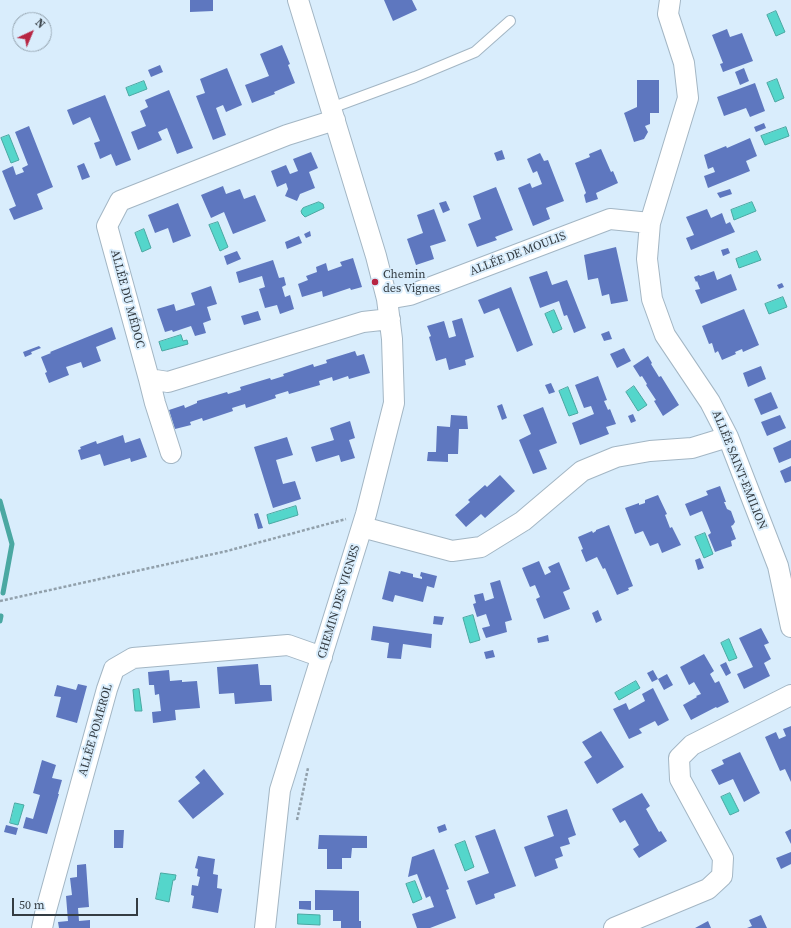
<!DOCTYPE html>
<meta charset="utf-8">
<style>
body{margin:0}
#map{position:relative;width:791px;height:928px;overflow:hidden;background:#d9edfc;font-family:"Source Serif 4",serif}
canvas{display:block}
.north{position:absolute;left:12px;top:12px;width:40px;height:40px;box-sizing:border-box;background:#d9edfc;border:1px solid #97a6b2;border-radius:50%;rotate:44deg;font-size:11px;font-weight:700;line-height:16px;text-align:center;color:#343c42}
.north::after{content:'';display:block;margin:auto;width:14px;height:18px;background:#b72542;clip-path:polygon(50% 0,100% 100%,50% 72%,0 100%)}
.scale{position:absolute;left:12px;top:898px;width:126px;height:18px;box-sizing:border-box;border:2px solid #343c42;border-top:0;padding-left:5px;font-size:12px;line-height:14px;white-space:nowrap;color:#343c42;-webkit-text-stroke:3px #d9edfc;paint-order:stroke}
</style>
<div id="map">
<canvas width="791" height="928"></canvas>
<div class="north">N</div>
<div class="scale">50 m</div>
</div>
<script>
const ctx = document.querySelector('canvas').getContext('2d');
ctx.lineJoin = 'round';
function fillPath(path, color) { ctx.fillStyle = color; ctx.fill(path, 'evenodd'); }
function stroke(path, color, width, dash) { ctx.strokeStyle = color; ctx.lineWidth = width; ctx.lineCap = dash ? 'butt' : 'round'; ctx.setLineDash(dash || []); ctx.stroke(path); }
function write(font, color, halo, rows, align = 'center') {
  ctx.font = font + ' "Source Serif 4",serif'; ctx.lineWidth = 4; ctx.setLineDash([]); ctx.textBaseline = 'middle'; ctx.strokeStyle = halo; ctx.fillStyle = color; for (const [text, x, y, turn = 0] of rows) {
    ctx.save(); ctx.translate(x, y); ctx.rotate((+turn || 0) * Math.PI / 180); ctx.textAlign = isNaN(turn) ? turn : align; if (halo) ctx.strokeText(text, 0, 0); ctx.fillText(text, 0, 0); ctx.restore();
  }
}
const water = new Path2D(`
 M776,11L785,32L776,36L767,15Z
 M777,79L784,98L775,102L767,83Z
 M144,81L147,89L129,96L126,88Z
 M786,127L789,136L765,145L761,136Z
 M9,135L19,160L11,163L1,138Z
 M319,202L323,204L324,208L305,217L302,214L301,211L303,208Z
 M752,202L756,211L734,220L731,210Z
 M218,222L228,247L220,251L209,225Z
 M144,229L151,248L142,252L135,233Z
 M757,251L761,260L739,268L736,259Z
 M783,297L787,307L769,314L765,304Z
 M554,310L562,329L553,333L545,314Z
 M181,335L183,341L187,340L188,344L162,351L159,342Z
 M634,386L647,405L638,411L626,392Z
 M568,387L578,413L569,416L559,391Z
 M296,506L298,515L269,524L267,515Z
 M705,533L713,554L704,558L695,537Z
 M473,615L480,640L470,643L463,618Z
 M729,639L737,658L729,661L721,643Z
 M636,681L640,688L619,700L615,693Z
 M139,689L142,711H135L133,690Z
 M730,793L739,811L730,815L721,797Z
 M15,803L24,805L18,825L10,823Z
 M465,841L474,867L465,871L455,845Z
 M161,873L176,875L175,880H173L169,902L156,899Z
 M415,881L422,899L413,903L406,884Z
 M298,914L320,915V925L298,924Z`);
const stream = new Path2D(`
 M0,501L12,544L3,593
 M0,621L1,616`);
const building = new Path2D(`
 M190,0H213V11L190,12Z
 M384,0H412L417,10L393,21Z
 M727,29L730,37L742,33L753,61L723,72L720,64L723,63L712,35Z
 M282,45L290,64L288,65L295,83L274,92L275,94L252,103L245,85L269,76L260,54Z
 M160,65L163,72L151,77L148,70Z
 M227,68L242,105L226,112L223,105L216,108L226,135L213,140L196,96L205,93L200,79Z
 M744,68L749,81L740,85L735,72Z
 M637,80H659V113H650V124L645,126L648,132L644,139L634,142L624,113L637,107Z
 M755,83L765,111L750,117L746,108L724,116L717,97Z
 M169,90L193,148L177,154L167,128L158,132L162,140L138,150L131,132L146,126L140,111L148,107L145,100Z
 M105,95L131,160L116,166L111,154L100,159L94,143L100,141L90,117L73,125L67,110Z
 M764,123L766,128L756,132L754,127Z
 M29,126L53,187L37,194L43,209L14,220L9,209L16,206L2,171L13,166L16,175L24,172L22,168L28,165L15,132Z
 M750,138L757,156L746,161L750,171L708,188L704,176L715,172L713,167L708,169L704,155L726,146L727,148Z
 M601,149L611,172L613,171L618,183L596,193L598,199L586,203L584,195L586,193L575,163L590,157L589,154Z
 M502,150L505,159L497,161L494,153Z
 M311,152L318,168L309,172L315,188L300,194L297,201L285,196L288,189L286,183L277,187L271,171L286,165L290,174L298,171L293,159Z
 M540,153L544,161L548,160L564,201L546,208L550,219L533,226L518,188L530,183L532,188L542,184L537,171L533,173L527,159Z
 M84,163L90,177L82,180L77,166Z
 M223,186L226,194L240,189L244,199L255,195L266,221L233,234L224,212L211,218L201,195Z
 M496,187L513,230L495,237L497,240L477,247L468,224L481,219L473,196Z
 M730,189L732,194L720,198L717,193Z
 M446,201L450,210L443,213L439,203Z
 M178,203L191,236L173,243L168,228L155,233L148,215Z
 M434,209L446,241L430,246L434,259L416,265L407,239L423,233L417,215Z
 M707,209L711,218L722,213L726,224L730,222L735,232L691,250L686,238L694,235L686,217Z
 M310,231L311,236L306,238L304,234Z
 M299,236L302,243L287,249L285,242Z
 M616,247L628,301L611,304L609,294L602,296L598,278L588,280L584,255Z
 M728,248L730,253L723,256L721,250Z
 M237,251L241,259L227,265L224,256Z
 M353,258L362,287L351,290L350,288L323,297L322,291L302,297L298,284L308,280L306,276L317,272L316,267L326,263L328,271L342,266L340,262Z
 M273,260L279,278L284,277L286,285L282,287L285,297L290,295L294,309L280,314L277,305L265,308L259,289L265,287L262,276L239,283L236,272Z
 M547,271L552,285L567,280L586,328L574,333L567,315L564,316L559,301L540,308L529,277Z
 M714,271L717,280L731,274L737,290L701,304L695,290L700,289L697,281L696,282L694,277L699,275L700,276Z
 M782,283L784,287L779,289L777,285Z
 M211,286L217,304L207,307L211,320L203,323L206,333L195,336L191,326L173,332L172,330L165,332L157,309L174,304L176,311L195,305L191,293Z
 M511,287L533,345L517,352L499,308L484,314L478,300Z
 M744,309L759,345L743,352L742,349L735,352L736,354L722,360L718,351L715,353L712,343L709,344L702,326Z
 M258,311L261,320L244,325L241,316Z
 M462,318L474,357L465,360L466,365L449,370L446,358L436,361L429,337L431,336L427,326L444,321L449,338L456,336L452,321Z
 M112,327L116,339L96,347L101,361L83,368L81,362L66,367L69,375L49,383L45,373L47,372L41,357L51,353L50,352Z
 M609,331L612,339L604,341L601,334Z
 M39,346L41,348L31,352L32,354L25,357L23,352Z
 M624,348L631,361L617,368L610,354Z
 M355,351L357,356L364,354L370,373L349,379L348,376L333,381L332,377L319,381L320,385L289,394L288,391L275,395L276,398L246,408L245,404L232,408L233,411L203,421L202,418L190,422L191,425L175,429L169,410L184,405L185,408L197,403V401L227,392L228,394L241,390L240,387L270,378L271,380L284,376L283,374L313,364L314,367L327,363L326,360Z
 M648,356L652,363L651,364L659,377L661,376L679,405L663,416L654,401L656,400L646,385L647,384L642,376L640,377L633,366Z
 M761,366L766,379L748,387L743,373Z
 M598,376L607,400L604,401L608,410L610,409L616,424L606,427L609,434L580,445L572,423L594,414L591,406L584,408L575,385Z
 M551,383L555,392L549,394L545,385Z
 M771,392L778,408L761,415L754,399Z
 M502,404L507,418L502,420L497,406Z
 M543,407L557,443L539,450L547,469L533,474L519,440L531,434L523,415Z
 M633,414L636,421L631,423L628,416Z
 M451,415L467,416L468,429H459L458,454H448V462L427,461L428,452H436L437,426L450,427Z
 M780,415L786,428L767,436L761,422Z
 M350,421L355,438L349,440L355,458L341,462L339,455L316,462L311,447L334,440L330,428Z
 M123,435L125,443L140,438L147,457L131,462L130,458L104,466L100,454L81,460L78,450L81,449L80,447L96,441L97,444Z
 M287,437L293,455L276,460L283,484L295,481L301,499L273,508L254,447Z
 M791,440V458L779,463L773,448Z
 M791,466V481L785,483L780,471Z
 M500,475L515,491L485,518L481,514L466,527L455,515L470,502L468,500L485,485L487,487Z
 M720,486L726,502H724L727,509L731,511L735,522L733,525L731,526L736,539L731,541L732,546L715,552L708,535L711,533L702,511L690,516L685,504L708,495L706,491Z
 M658,495L667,514L665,515L670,528L672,527L681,545L662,553L658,543L650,546L643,531L635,534L625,508L639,503V505L645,503V500Z
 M258,513L263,528L258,529L254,514Z
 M609,525L633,586L628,588L629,590L617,595L605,568L603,569L597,557L586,562L581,550L583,549L578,537L592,531L593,533L596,531V530Z
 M700,558L704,568L698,570L695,560Z
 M539,561L545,575L551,572L548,567L559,562L570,589L563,592L570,609L544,619L536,599L540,597L535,585L530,587L522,568Z
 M389,571L400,574L401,571L413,574V577L422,579V577L420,576L421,572L437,576L434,588L427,586L423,602L395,595L393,602L382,599Z
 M500,580L512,620L505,622L507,632L486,638L482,628L490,626L486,614L477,617L473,604L476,603L474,595L483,593L485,601L494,598L490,583Z
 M598,610L602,620L596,623L592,613Z
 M434,616L444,617L442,625L433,624Z
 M373,626L432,634L431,648L403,644L401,659L387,658L389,643L371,640Z
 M761,628L769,643L764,645L771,659L764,663L770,676L744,689L737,674L753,667L739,638Z
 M548,635L549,641L538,643L537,638Z
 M493,650L495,657L486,659L484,652Z
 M704,654L714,671L710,674L715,683L719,681L729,702L717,708L716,707L691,720L683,705L697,697L696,696L701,694L694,682L689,685L680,667Z
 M726,662L731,673L726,676L720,665Z
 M258,664L260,685H271L272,701L235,704L234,693L219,694L217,667Z
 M169,670L170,681L182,680V682L197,681L200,708L175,710L176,720L153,723L152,712L161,711L159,694L155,695L154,685H149L148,672Z
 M653,670L658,679L652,682L647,673Z
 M667,674L673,685L664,690L658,679Z
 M78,684L87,686L77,723L56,717L61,697L54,696L57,685L76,690Z
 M653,688L669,720L658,726L655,721L639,729L642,733L629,739L613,709L626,703L629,710L645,701L642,694Z
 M791,726V782L785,769L780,771L765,737L776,732L779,739L786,736L783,729Z
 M601,731L624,767L597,784L584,762L592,757L582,742Z
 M740,752L760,793L744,802L733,779L719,785L711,770L724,764L722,760Z
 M42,760L56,765L52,778L62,780L58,794H59L47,834L23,828L26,817L33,819L40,795L33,793Z
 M204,769L224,794L193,819L178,801L200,783L195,777Z
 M642,793L650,806L646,809L659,832L661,831L667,841L639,858L633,849L639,845L625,820L620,823L612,809Z
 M567,809L576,835L568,838L570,844L560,847L563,856L555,859L558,868L535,877L524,847L554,836L547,816Z
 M445,824L447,830L439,833L437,827Z
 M6,825L18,828L16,835L4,832Z
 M495,829L516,886L494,894L495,898L476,905L467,881L489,873L475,836Z
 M791,829V844L785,832Z
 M114,830H124L123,848H114Z
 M319,835L367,836V848H352L351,858H342V869H327V849H318Z
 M434,849L449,889L446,890L456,918L430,928H417L412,914L434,907L430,896L426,898L417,874L408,877L412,857Z
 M791,852V864L781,869L776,858Z
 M198,856L215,859L213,874L218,875L217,888L222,889L218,913L192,908L194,896L191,895L192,885L198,886L200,877L197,876L198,869L195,868Z
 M86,864L89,907L78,908L79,921L90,920V928H59L58,922L68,921L66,896L72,895L70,878L77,877V865Z
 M315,890L359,891V921H361V928H341V921H333V910H315Z
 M299,901H311V910L299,909Z
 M761,915L767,928H747L752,926L749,920Z
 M708,921L711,928H695Z`);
const path = new Path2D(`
 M0,601L227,551L346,519
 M297,820L308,768`);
const service = new Path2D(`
 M331,108L415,77L475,52L510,21`);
const minor = new Path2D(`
 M670,0L668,14L684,63L688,98L650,223L647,259L652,299L665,335L710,402L728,437L778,566L791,627
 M335,120L287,135L120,201L107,226L149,379L168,382L363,322L390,319
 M387,299L410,295L610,219L650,223
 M149,379L155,403L171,453
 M362,527L452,551L481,547L523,521L582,471L616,457L650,451L692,448L728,437
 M42,928L45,914L107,689L114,669L133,658L288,645L322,657
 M265,928L280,790L366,514L394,403L392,339L387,299L376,256L298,0
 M614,928L708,889L722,876L723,858L680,779L679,758L692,745L791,695`);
const markers = [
 [375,282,4,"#b72542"]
];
const streetNames = [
 ["ALLÉE DE MOULIS",518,254,-21],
 ["ALLÉE DU MÉDOC",127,299,75],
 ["ALLÉE SAINT-EMILION",739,470,68],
 ["CHEMIN DES VIGNES",339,602,-73],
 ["ALLÉE POMEROL",96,730,-74]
];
const poiNames = [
 ["Chemin",383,275],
 ["des Vignes",383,289]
];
fillPath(water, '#54d6cb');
stroke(water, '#4aa8a2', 1);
stroke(stream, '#4aa8a2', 5);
fillPath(building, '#5e77bf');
stroke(service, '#a3b6c4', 12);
stroke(minor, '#a3b6c4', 22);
stroke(path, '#91a0ab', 2.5, [3, 2]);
stroke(service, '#fff', 10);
stroke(minor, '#fff', 20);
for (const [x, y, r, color] of markers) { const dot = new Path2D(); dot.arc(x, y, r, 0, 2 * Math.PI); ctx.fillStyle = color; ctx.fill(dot); stroke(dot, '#d9edfc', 1.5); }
write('12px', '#343c42', '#d9edfc', streetNames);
write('12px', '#343c42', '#d9edfc', poiNames, 'left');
</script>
